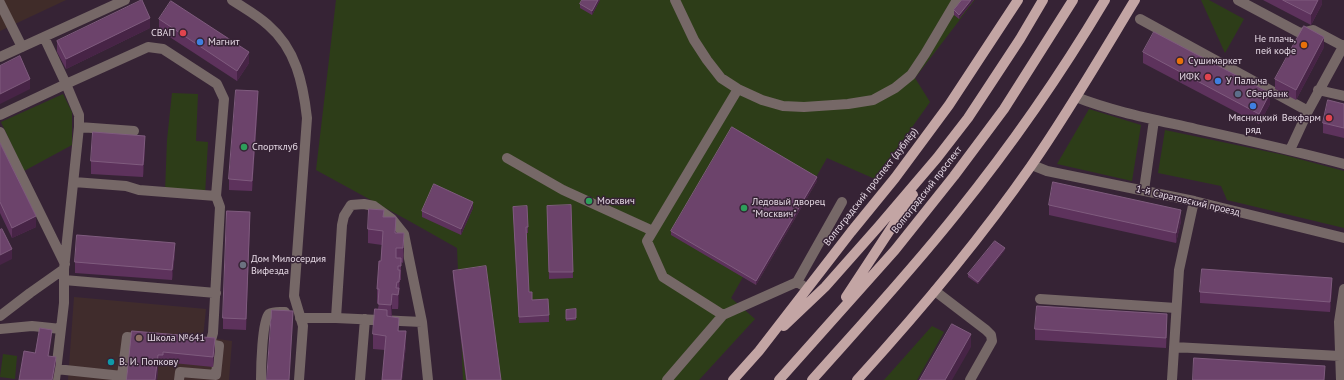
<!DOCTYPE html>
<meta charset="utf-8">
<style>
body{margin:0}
canvas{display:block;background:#362335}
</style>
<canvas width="1344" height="380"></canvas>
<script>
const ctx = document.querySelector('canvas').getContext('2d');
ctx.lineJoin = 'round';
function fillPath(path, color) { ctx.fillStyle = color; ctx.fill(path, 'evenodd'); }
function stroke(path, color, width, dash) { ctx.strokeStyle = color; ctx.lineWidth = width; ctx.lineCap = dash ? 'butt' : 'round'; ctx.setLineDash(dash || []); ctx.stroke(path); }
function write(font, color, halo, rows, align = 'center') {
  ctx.font = font + ' "PT Sans",sans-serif'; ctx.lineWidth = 3; ctx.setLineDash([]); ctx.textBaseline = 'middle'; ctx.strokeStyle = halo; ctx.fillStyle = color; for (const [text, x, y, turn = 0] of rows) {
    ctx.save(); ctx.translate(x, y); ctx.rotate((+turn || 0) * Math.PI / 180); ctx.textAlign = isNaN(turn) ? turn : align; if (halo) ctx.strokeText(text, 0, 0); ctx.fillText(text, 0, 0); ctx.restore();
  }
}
const education = new Path2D(`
 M74,297L206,309L203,337L232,341L229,380H68Z`);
const medical = new Path2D(`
 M0,0H66L0,31Z`);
const green = new Path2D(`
 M336,0H975L915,78L930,102L875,179L827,158L815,179L817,181L756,285L743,277L731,298L755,319L699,380H463L457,248L411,222L316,170Z
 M1201,0H1209L1244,19L1225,53Z
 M172,93L198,94L196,141L208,142L205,195L165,192L167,140Z
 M63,94L72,112V145L24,171L1,122Z
 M1089,109L1141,125L1132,181L1057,164Z
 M1165,130L1284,155L1344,171V228L1227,200L1221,186L1158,173Z
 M932,326L944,332L917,380H884Z
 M3,354L17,356L15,379L0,377Z`);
const minor = new Path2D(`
 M232,0C244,8 257,15 268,25C296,49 303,83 307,118L294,296L303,326L299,380
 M675,0L694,40L707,60L721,78L738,89L762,100L783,106L804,107L848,104L873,100L895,88L911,75L925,54L957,0
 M1238,0L1300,33L1313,30L1343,46
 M0,3L22,47
 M1140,19L1308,111
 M44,37L66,84L148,47L163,49L217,84L224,99L216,196L220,207L213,333L210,344L219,346L216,375L180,372L179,380
 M0,57L125,0
 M738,89L647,241L663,277L723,315L797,282
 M1318,90L1344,96
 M1076,97C1114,112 1157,120 1196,129C1246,140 1295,151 1344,164
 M0,115L66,84L79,115V127L64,269V303L55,380
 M79,127L134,131
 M0,132L65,264
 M1290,150L1308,111L1344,45
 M507,158L563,190L653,231
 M1032,165L1047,171L1194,201L1344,238
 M74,182L126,186L139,190L216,196
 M1144,190L1154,120
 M64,280L216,293
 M802,285L797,282L842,202
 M935,291L986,330L991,335L992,341L970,380
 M1040,299L1176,308
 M0,316L30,293L64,269
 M300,318H336L422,322
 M336,318L342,225L344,216L351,205L364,204L374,206L392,219L404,234L422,322L428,380
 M0,329L32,326L61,329
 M1174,347L1340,356
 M56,369L122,376V380
 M122,376L127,337L145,339
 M261,380C261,368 262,321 269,314C274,311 280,312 285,312
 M360,380L365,319
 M667,380L723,315
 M1172,380L1179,270L1194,201
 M1341,380L1339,322L1344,289`);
const major = new Path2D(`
 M846,297L913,195
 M784,326L825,287L879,226L937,158L968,118L1020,39L1043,0
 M733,380L759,351L851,232L895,178L949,105L1018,0
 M779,380L895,250L954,176L1004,109L1073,0
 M812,380C861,325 911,271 957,213C1011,146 1061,74 1105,0
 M857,380C919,312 978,242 1031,166C1068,113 1101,56 1135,0`);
const wall = new Path2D(`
 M600,0L592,15L580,8V4Z
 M962,0H974L959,19L954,15V10Z
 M1263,0H1322V4L1311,25Z
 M159,19L249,63L237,81L159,30Z
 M150,28L66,69L57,52V41Z
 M1324,47L1296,100L1275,89V79Z
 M1143,52L1270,104L1259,124L1143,63Z
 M258,102L252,191L229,190V179Z
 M1344,104V138L1323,133V123Z
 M0,143L36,227L12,238L0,213Z
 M145,149L143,177L91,174V161Z
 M817,181L756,285L671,235V231Z
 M571,205L573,278L549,279L547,212Z
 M1049,205L1181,221L1176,243L1049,215Z
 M513,207L528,227V233H526L529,292L532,300L549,315V322L519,323Z
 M473,208L461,235L422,217V211Z
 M384,217L396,233L404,248L403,263L401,262V280H400L398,309H392V317L406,345L402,380H382L385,350L373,349V334L378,309L379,303H377V289L381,261L382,245L368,243V229Z
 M250,222L246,330L223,329V318Z
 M1005,250L978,284L968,277V274Z
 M175,253L172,280L75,273V262Z
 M453,271L501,380H466L453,278Z
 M1332,289L1330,312L1200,303V292Z
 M576,309V320L566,321V310Z
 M1167,325L1166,348L1035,340V329Z
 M132,331L215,348L213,367L163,362V366L158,365L157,380H127Z`);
const shadedWall = new Path2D(`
 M598,0H600L592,15V11Z
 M971,0H974L959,19V15Z
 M1318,0H1322V4L1311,25V14Z
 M150,18V28L66,69V59Z
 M1324,37V47L1296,100V90Z
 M249,52V63L237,81V71Z
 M30,79V89L0,104V94Z
 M258,91V102L252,191V181Z
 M1270,93V104L1259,124V114Z
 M145,136V149L143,177V165Z
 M817,177V181L756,285V281Z
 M473,202V208L461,235V229Z
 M1181,210V221L1176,243V233Z
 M250,212V222L246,330V319Z
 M36,216V227L12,238V228Z
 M404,233V248L403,263V248Z
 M175,243V253L172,280V270Z
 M1005,248V250L978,284V282Z
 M12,249V259L0,265V255Z
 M400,270V285L399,296V282Z
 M1332,278V289L1330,312V302Z
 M399,288V302L398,309V295Z
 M392,294V309L391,319V305Z
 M293,311V324L289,380Z
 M1167,314V325L1166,348V338Z
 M52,330V337L48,362V356Z
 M406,331V345L402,380H401Z
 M971,334V347L952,380H945Z
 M215,338V348L213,367V357Z
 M158,355V365L157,380H155Z
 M56,357V363L53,380H52Z`);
const building = new Path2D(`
 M142,0L150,18L66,59L57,41Z
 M582,0H598L592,11L580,4Z
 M962,0H971L959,15L954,10Z
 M1283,0H1318L1311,14Z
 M171,1L249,52L237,71L159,19Z
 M1304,26L1324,37L1296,90L1275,79Z
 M1154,32L1270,93L1259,114L1143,52Z
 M20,56L30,79L0,94V66Z
 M236,90L258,91L252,181L229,179Z
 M1328,100L1344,104V128L1323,123Z
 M732,127L817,177L756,281L671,231Z
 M93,132L145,136L143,165L91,161Z
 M0,143L36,216L12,228L0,202Z
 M1053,182L1181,210L1176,233L1049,205Z
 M434,184L473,202L461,229L422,211Z
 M571,205L573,272H549L547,206Z
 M527,206L528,227H526L529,292H532V300L548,299L549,315L519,317L513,207Z
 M369,209L384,210L383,217H396L395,233H404L403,248H396V258H401V266H398V270H400L399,282H397L396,288H399L398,295L392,294L391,305L378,304L379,289H377L379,261H381L383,231L368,229Z
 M227,211L250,212L246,319L223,318Z
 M2,229L12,249L0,255V230Z
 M77,235L175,243L172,270L75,262Z
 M995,241L1005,248L978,282L968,274Z
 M486,266L501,380H467L453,271Z
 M1202,269L1332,278L1330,302L1200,292Z
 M1037,306L1167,314L1166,338L1035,329Z
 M375,309L387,310V316L399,318L398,331H406L401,380H382L386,336L373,334Z
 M576,309V318L566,319V310Z
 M272,310L293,311L289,380H267Z
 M952,324L971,334L945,380H920Z
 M40,328L52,330L48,356L56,357L52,380H19L24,351L35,353Z
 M132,331L215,338L213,357L163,352V355H158L155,380H127Z
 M1194,358L1325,366L1324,380H1193Z`);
const markers = [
 [183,33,4,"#e0444e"],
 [200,42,4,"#3f7fe0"],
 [1304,45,4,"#e8710a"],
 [1180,61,4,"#e8710a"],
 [1208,77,4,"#e0444e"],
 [1218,81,4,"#3f7fe0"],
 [1238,94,4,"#5c6f8a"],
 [1253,106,4,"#3f7fe0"],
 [1329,118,4,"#e0444e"],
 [244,147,4,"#2e9e5b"],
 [589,201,4,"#2e9e5b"],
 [744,208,4,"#2e9e5b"],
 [243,265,4,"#6b7280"],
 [139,338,4,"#8d6e63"],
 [111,362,4,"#0f9aa8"]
];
const poiNames = [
 ["СВАП",175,33,"right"],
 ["Не плачь,",1296,39,"right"],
 ["пей кофе",1296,51,"right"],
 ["Магнит",208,42],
 ["Сушимаркет",1188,61],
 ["ИФК",1200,77,"right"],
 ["У Палыча",1226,81],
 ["Сбербанк",1246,94],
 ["Мясницкий",1253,118,"center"],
 ["ряд",1253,130,"center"],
 ["Векфарм",1321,118,"right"],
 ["Спортклуб",252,147],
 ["Москвич",597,201],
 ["Ледовый дворец",752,202],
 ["\"Москвич\"",752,214],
 ["Дом Милосердия",251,259],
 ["Вифезда",251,271],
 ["Школа №641",147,338],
 ["В. И. Попкову",119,362]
];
const streetNames = [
 ["Волгоградский проспект (дублёр)",871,187,-52],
 ["Волгоградский проспект",927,190,-52],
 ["1-й Саратовский проезд",1188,201,13]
];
fillPath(education, '#402c2c');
fillPath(medical, '#402c29');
fillPath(green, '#2d3d18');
stroke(minor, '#766867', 10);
stroke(major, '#c3a5a4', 10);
fillPath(wall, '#5d325c');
fillPath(shadedWall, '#472446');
fillPath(building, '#6c436b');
stroke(building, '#7f5b7e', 1);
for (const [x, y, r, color] of markers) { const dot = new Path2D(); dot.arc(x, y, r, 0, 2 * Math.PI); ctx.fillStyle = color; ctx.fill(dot); stroke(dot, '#362335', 1.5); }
write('10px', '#e5d8e4', '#362335', poiNames, 'left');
write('10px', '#e5d8e4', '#362335', streetNames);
</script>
